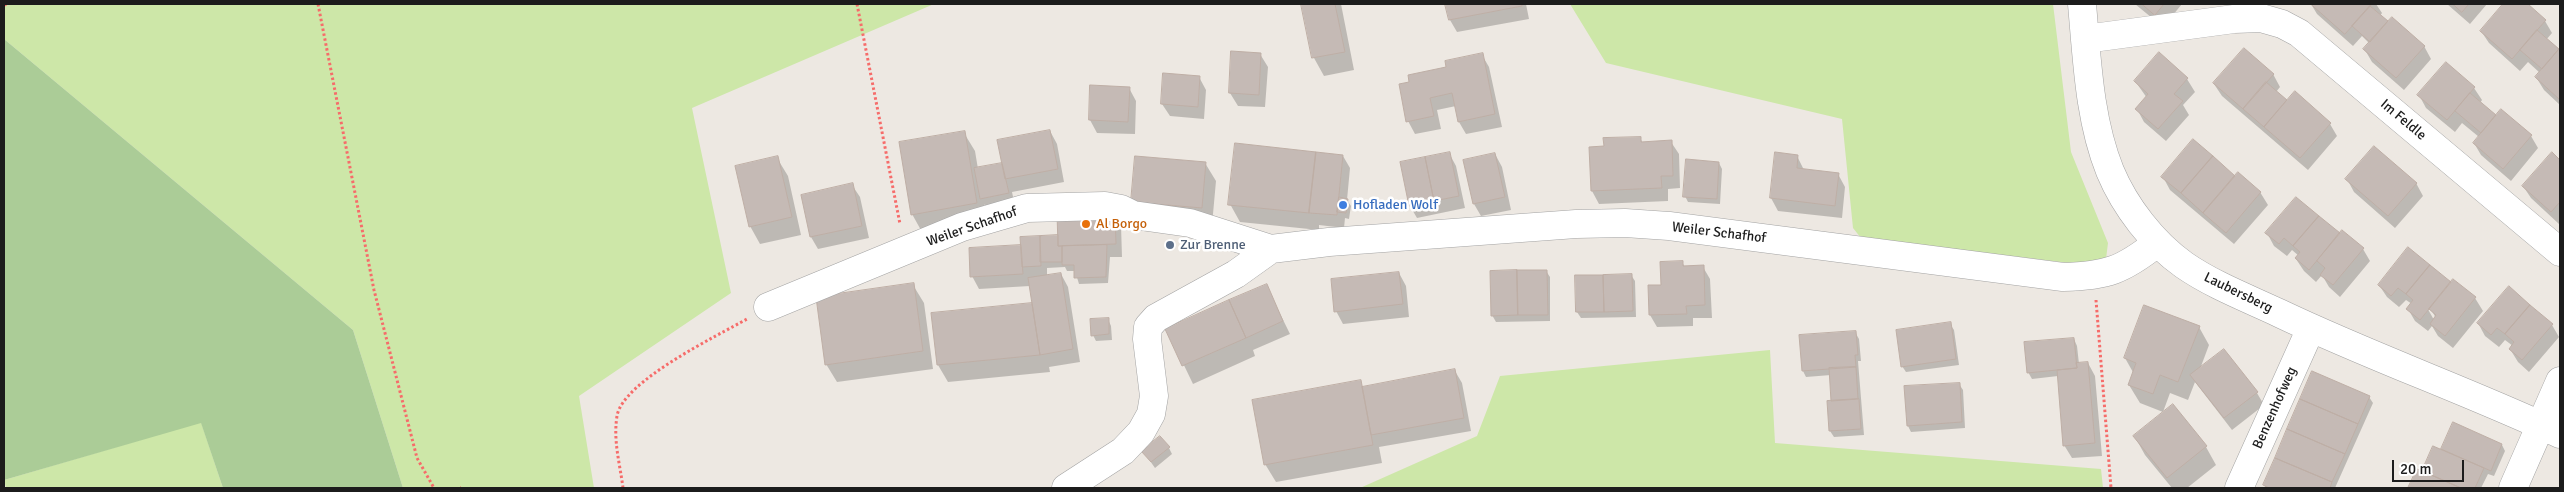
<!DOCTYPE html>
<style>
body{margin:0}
#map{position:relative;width:2564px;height:492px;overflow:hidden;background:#ede8e2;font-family:Signika,sans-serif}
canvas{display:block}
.frame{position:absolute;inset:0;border:5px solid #1c1c1c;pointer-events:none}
.scale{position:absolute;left:2392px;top:460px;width:72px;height:22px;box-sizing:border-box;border:2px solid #1c1c1c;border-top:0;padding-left:6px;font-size:15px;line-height:18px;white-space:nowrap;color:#1c1c1c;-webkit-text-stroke:4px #fff;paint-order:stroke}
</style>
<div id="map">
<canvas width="2564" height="492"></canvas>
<div class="frame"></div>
<div class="scale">20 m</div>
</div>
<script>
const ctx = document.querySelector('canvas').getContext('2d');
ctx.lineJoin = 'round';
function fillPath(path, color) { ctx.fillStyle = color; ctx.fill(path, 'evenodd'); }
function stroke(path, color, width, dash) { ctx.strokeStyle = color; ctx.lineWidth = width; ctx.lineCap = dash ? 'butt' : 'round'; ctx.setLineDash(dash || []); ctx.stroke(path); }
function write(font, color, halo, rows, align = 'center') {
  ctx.font = font + ' Signika,sans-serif'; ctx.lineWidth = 5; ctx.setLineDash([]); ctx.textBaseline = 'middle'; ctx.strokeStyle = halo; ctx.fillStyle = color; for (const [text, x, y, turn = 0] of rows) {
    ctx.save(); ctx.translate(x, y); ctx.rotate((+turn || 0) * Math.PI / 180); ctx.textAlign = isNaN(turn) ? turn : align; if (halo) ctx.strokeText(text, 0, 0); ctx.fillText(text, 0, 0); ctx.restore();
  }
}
const grass = new Path2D(`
 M4,4H934L692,108L731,293L579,396L594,488H403L353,330L4,39Z
 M1570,4H2053L2071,152L2108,243L2106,259L2077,264L1861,238L1853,228L1842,119L1606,63Z
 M1770,350L1775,443L2101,469L2103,488H1360L1477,436L1500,376Z
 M201,422L223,488H6L4,480Z`);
const forest = new Path2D(`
 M4,39L353,330L403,488H223L201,423L4,480Z`);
const shadow = new Path2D(`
 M1303,4H1341L1354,70L1324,76L1314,58Z
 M1447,4H1526L1529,19L1457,32L1450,20Z
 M2135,4H2182L2163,27Z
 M2311,4H2376L2382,13L2380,16L2424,46L2431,59L2404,90L2372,62L2365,50L2370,44L2362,36L2353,46L2317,14Z
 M2447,4H2487L2470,24Z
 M2505,4H2526L2545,21L2552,33L2546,40L2560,50V105L2544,90L2536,77L2540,73L2528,62L2520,71L2489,43L2481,31Z
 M1260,54L1268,67L1265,107L1238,106L1230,93Z
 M2159,54L2187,79L2195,92L2183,105L2189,115L2166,141L2144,122L2137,109L2147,98L2135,81Z
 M1482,55L1489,67L1502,127L1466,134L1459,122L1456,106L1437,110L1441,129L1415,134L1408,121L1411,83Z
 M2273,74L2280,87L2276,92L2287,102L2330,124L2337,136L2308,170L2222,96L2214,84Z
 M1199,77L1206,90L1204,119L1170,116L1162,104Z
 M1129,88L1136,101L1135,134L1097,133L1090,120Z
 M2474,88L2482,100L2480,103L2496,117L2531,136L2538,148L2511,181L2481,155L2474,143L2479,137L2462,123L2455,132L2426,108L2419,95Z
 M1050,131L1057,144L1064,182L1012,192L1015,206L988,211L984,204L987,221L922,232L912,214L964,133L975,151L978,169L1003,164Z
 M1640,138L1643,143L1671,142L1679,154L1680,188L1668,189V201L1599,204L1592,191Z
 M1449,153L1456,166L1465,208L1417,218L1410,206L1401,163Z
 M1495,154L1502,167L1511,210L1481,216L1474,204Z
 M2552,154L2560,162L2559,224L2531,198L2523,186Z
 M1343,156L1350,168L1347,200L1351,206L1349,219L1345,218L1344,228L1319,225V230L1240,222L1230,204Z
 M1797,156L1804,170L1838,174L1845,187L1842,218L1778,211L1771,198Z
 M777,158L788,176L801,235L760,244L750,226Z
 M1205,163L1216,181L1212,225L1132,201Z
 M1719,163L1722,169L1720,204L1688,202L1685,196Z
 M2163,177H2235L2260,192L2268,205L2234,244L2170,190Z
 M2347,179L2416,183L2423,196L2395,228L2354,192Z
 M852,185L860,197L869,238L818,249L811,237Z
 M1114,212L1121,225L1122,257H1110L1108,283L1079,284L1075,271H1067L1065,267L1047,268V276L1061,274L1068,287L1080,362L1049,367L1050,372L948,382L938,365L1033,304L1030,286L979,289L972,276L1022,246L1057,237Z
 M2267,233L2340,235L2363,249L2370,261L2340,297L2329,287L2322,275L2316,282L2304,271L2296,259L2299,256L2292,250L2287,256L2274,246Z
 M1682,262L1685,267H1703L1710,279L1712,318H1693V326L1657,327L1650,315L1662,286Z
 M1546,271L1550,277V321L1496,322L1492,315Z
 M1399,273L1406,286L1409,317L1343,324L1336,311Z
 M1631,275L1635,281L1636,317L1581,318L1577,312Z
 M2454,281L2475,298L2483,311L2453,348L2438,336L2432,326L2428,331L2415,321L2408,309L2412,304L2406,300L2399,307L2387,297L2379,285L2451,284ZM2427,303L2436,318L2434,320L2425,304Z
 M913,285L924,303L933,369L837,382L826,364Z
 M1266,285L1290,334L1253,350L1255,356L1193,384L1167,330Z
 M1108,319L1111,326L1112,340L1096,341L1093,335Z
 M2478,323L2552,325L2559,337L2529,372L2518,362L2510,349L2513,346L2505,340L2499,347L2485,336Z
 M1950,324L1954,330L1959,365L1906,372L1902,366Z
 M2199,327L2209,345L2200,369L2257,393L2264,405L2232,430L2195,382L2188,400L2170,393L2163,412L2140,403L2129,385L2134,374L2125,358Z
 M1855,332L1859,339L1861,361H1858L1864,435L1834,437L1830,431L1833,402L1831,375L1806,377L1803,371Z
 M2074,339L2077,346L2079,364L2088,363L2095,376L2102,456L2072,458L2064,445L2058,376L2032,379L2028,372Z
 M1455,371L1462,383L1471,431L1379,447L1382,463L1276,482L1265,464L1360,382L1363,387Z
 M1959,384L1963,390L1965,428L1911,432L1908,426Z
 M2369,397L2373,403L2335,488H2266L2264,485Z
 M2173,406L2206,447L2216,465L2187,488H2172L2145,455L2135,437Z
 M2453,424L2502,445L2505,451L2494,476L2488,474L2481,488H2410L2418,470L2423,473L2442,451Z
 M1169,448L1172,454L1155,468L1143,451Z`);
const building = new Path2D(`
 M1301,4H1335L1345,52L1312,58Z
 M1445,4H1522V6L1449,20Z
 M2142,4H2164L2155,15Z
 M2311,4H2372L2345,34Z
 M2453,4H2469L2462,12Z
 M2503,4H2528L2546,20L2512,59L2480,31Z
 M2370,6L2388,21L2370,42L2352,26Z
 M2392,17L2425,46L2396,78L2363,49Z
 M2537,30L2559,49L2542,69L2520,50Z
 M2244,48L2274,74L2243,109L2213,83Z
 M2560,48V100L2535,77Z
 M1231,51L1261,53L1259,95L1229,93Z
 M2159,52L2188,78L2174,94L2183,101L2158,129L2135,109L2148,94L2134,81Z
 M1483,53L1495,114L1458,122L1452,93L1430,98L1434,116L1406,122L1399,84L1409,82L1408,75L1446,67L1445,61Z
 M2446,62L2475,87L2447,120L2417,95Z
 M1163,73L1200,76L1198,107L1161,104Z
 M2266,82L2287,100L2264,127L2243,109Z
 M1090,85L1130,87L1128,122L1089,120Z
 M2295,91L2331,123L2300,158L2264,127Z
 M2470,93L2496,115L2481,133L2455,111Z
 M2501,109L2532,135L2503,169L2473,143Z
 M1050,130L1058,169L1005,179L997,140Z
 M965,131L977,203L911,215L899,142Z
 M1641,137V142L1672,140L1673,176H1661L1662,188L1591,191L1589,147L1604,146L1603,138Z
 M2193,139L2213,156L2181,193L2161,177Z
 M1235,143L1316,152L1309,213L1228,205Z
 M2374,146L2417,183L2388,216L2345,179Z
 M1316,152L1343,155L1337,215L1309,213Z
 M1450,152L1459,196L1434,201L1425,157Z
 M1775,152L1798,155L1797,168L1839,173L1835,206L1770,198Z
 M2552,152L2560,160V202L2551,212L2522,186Z
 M1495,153L1505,197L1473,204L1463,160Z
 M778,156L792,217L749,227L735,166Z
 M1135,156L1206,162L1202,208L1131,202Z
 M2213,156L2235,176L2203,213L2181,193Z
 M1425,157L1434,201L1409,206L1400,162Z
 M1686,159L1719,162L1717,199L1683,197Z
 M1002,163L1009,193L980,199L974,168Z
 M2238,172L2261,192L2226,233L2203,213Z
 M853,183L862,226L810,237L801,195Z
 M1339,197L1348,199L1346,213L1337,212Z
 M2296,197L2319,216L2293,246L2284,238L2279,244L2265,233Z
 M1115,211L1116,244L1058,246L1057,213Z
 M2319,216L2340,233L2309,270L2295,258L2300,252L2293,246Z
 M2342,230L2364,248L2333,285L2320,275L2325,268L2317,261Z
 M1058,235V246H1062V262H1040V236Z
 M1040,236L1041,266L1022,267L1020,237Z
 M1021,245L1023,274L970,277L969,248Z
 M1107,245L1106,277L1074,278V265H1062V246Z
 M2408,247L2430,265L2406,294L2398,288L2391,296L2378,285Z
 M1683,261V266L1704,265L1705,305L1686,306L1687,314L1649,315L1648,285H1661L1660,262Z
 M2430,265L2451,282L2420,320L2406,309L2413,300L2406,294Z
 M1517,270H1547L1548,315H1518Z
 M1517,270L1518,315L1491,316L1490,271Z
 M1399,272L1403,304L1334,312L1331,279Z
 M1061,273L1073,349L1040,355L1028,278Z
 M1632,274L1633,311L1604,312L1603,275Z
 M1575,275H1603L1604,312H1576Z
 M2453,279L2476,297L2445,336L2430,324L2436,315L2429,309Z
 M914,283L923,351L825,365L816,297Z
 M1267,284L1283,321L1246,338L1229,300Z
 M2509,286L2530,305L2505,334L2497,328L2491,335L2477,323Z
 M1229,300L1246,338L1182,366L1165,329Z
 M1032,303L1040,355L937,365L931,313Z
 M2144,305L2200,326L2178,382L2160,375L2153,394L2128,385L2136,363L2124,358Z
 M2530,305L2553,324L2522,360L2509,349L2514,342L2505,334Z
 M1109,318V334L1091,336L1090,319Z
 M1951,322L1956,359L1901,367L1896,330Z
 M1856,331L1858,355H1855L1856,367L1802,371L1799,335Z
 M2074,338L2077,368L2027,373L2024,342Z
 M2224,349L2258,392L2224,418L2190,375Z
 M2088,362L2095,443L2063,446L2057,370L2077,368L2076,363Z
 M1856,367L1858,399L1831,401L1829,368Z
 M1455,369L1464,418L1371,435L1362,387Z
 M2312,371L2370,396L2358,424L2300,399Z
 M1361,380L1373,445L1264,465L1252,400Z
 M1960,383L1962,422L1907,426L1904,386Z
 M1859,399L1861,429L1829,431L1827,401Z
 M2300,399L2358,424L2345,454L2287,429Z
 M2173,404L2207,446L2167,478L2133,436Z
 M2453,422L2502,444L2491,471L2441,449Z
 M2287,429L2345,454L2332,482L2275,458Z
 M1160,436L1170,447L1151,462L1141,451Z
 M2433,446L2484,468L2475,488H2461L2422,471Z
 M2275,458L2332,482L2330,488H2269L2263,485Z
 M2417,469L2422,471L2461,488H2408Z`);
const path = new Path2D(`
 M318,4L374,290L417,458L434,488
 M857,4L900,224
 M4,5L8,4
 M2096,300L2111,488
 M460,488H461
 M623,488C620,464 613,441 617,416C623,381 717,336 747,319`);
const minor = new Path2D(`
 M2082,4C2087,59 2089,119 2110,171C2125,207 2153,243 2184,265C2213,285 2247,298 2279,313C2371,357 2468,391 2560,434
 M2085,39L2234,19L2261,18L2282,24L2299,33L2560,252
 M768,307L962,227L1027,208L1105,206L1121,209L1133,215L1190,223L1271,249L1329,242L1576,224L1625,223L1669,226L2063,277C2107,276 2123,270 2157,243
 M1066,488L1123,451L1141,432L1151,414L1154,396L1147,339L1148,327L1156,318L1236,274L1271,249
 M2239,488L2311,328
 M2513,488L2560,381`);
const markers = [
 [1343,205,5,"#3f7fe0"],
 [1086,224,5,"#e8710a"],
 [1170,245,5,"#5c6f8a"]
];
const streetNames = [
 ["Im Feldle",2403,120,40],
 ["Weiler Schafhof",972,227,-19],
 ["Weiler Schafhof",1719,233,7],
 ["Laubersberg",2238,293,26],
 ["Benzenhofweg",2275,408,-66]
];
const shopNames = [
 ["Hofladen Wolf",1353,205]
];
const foodNames = [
 ["Al Borgo",1096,224]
];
const serviceNames = [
 ["Zur Brenne",1180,245]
];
fillPath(grass, '#cde7a8');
fillPath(forest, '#abcc97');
fillPath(shadow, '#0003');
fillPath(building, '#c5bab5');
stroke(building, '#beaea5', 1);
stroke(minor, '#a3a3a3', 29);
stroke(path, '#f66c6a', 3, [2.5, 2.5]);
stroke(minor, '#fff', 28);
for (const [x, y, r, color] of markers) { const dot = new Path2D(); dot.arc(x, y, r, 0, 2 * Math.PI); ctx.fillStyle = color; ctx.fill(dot); stroke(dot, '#fff', 2); }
write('14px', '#1c1c1c', '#fff', streetNames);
write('14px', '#366cbe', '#fff', shopNames, 'left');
write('14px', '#c56008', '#fff', foodNames, 'left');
write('14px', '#4e5e75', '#fff', serviceNames, 'left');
</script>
